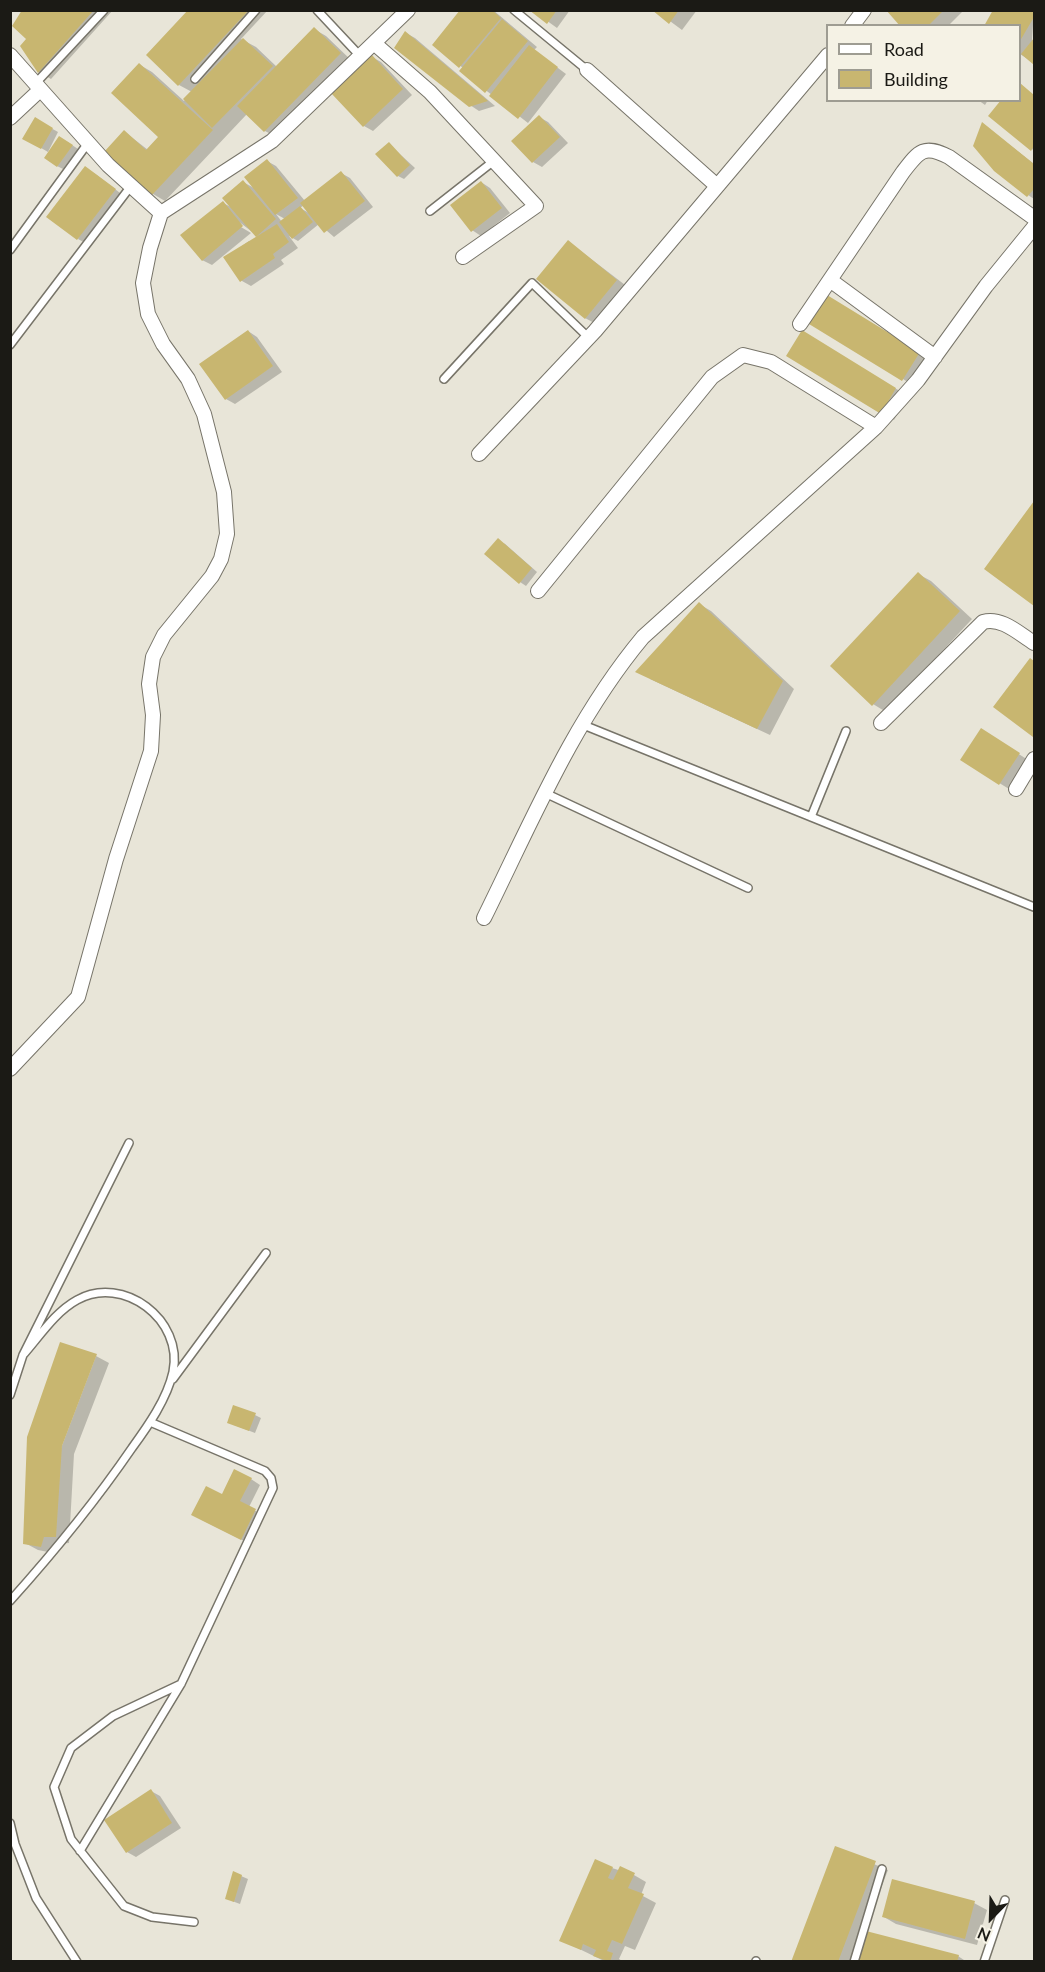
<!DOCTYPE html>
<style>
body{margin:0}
#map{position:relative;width:1045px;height:1972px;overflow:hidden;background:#e8e5d8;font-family:Lato,sans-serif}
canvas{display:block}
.frame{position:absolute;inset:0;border:12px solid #1b1a15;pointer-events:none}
.legend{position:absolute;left:826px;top:24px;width:195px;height:78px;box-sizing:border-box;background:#f5f2e5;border:2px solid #9e9c92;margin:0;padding:8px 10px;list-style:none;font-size:18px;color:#1b1a15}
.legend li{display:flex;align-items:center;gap:12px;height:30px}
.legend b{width:30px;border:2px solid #9e9c92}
.north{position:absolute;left:961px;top:1888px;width:60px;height:60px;-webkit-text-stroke:4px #f5f2e5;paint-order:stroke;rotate:203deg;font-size:16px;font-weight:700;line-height:24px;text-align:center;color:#1b1a15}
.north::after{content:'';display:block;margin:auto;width:21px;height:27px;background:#1b1a15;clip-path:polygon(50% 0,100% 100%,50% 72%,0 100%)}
</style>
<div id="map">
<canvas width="1045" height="1972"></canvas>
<div class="frame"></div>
<ul class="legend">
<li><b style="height:8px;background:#fff"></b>Road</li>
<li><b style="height:16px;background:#c8b670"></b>Building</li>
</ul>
<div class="north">N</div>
</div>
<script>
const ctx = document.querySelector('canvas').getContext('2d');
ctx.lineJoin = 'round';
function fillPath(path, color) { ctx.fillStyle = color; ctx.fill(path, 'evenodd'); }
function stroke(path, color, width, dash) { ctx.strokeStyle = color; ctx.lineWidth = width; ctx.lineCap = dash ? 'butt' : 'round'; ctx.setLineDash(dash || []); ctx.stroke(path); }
const shadow = new Path2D(`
 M24,10H113L51,79L39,72L22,46L28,39Z
 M190,10H268L241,39L256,47L277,67L314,29L326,36L352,61L278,138L265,131L247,114L165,201L153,194L125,132L148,150L160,136L140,65L152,72L184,101L192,92L179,85Z
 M462,10H493L537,47L534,50L566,74L528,123L461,71L463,68L434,44Z
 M532,10H570L557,28Z
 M655,10H697L682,30Z
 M888,10H964L948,26H902Z
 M995,10H1034L1032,40L1034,41V63L1020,54V26Z
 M406,33L415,38L495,106L479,111L470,105Z
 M372,57L381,62L412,95L373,131L364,126Z
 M1020,84L1034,97V151L1032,149L1020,100Z
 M978,100H988L985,105Z
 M539,117L548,122L568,143L542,167L533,162Z
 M35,119L58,132L48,152L24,138Z
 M983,124L1034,164V199L1028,195Z
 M66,141L78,149L63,169L57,166Z
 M389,144L415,168L404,179L398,176Z
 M267,161L276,166L305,201L341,173L350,178L373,207L334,237L319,224L298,241L289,236L298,248L281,260L284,264L251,286L242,281L225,258L249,241L252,243L260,238L238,221L236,224L251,233L212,265L202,260L223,203L233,208L243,182L256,189ZM304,205L311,214L300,208ZM276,214L285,219L282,222Z
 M94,173L124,196L87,244L78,239Z
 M481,182L490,188L510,213L481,236L472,230Z
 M569,242L629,288L598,325L585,318Z
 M828,297L931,360L915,387L903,379Z
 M248,331L257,337L282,372L235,404L226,399Z
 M802,332L908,396L894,420L788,356Z
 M1034,504V604L986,569Z
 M504,543L537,572L526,586L520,582Z
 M918,574L931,581L972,619L886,712L873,704Z
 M699,604L711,611L794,689L770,735L650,679Z
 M1030,660L1034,662V736L995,707Z
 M991,736L1028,760L1009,789L962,760Z
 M96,1356L109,1363L74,1454L69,1543L56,1544L53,1553L38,1550L25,1543Z
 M255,1415L261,1418L255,1433L229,1423Z
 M251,1479L260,1485L249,1507L264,1516L250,1544L202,1520L223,1496Z
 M151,1791L160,1796L181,1828L136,1857L127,1852Z
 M836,1848L888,1870L853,1962H793Z
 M612,1868L634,1875L646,1882L641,1895L656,1903L635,1950L625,1946L619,1959L624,1962H606L561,1940Z
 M234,1873L248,1879L240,1904L232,1901Z
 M974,1903L987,1910L977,1945L896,1924L884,1917Z
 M958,1956L967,1962H860Z`);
const building = new Path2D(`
 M22,10H94L38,73L20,46L26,39L12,26Z
 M188,10H249L178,86L146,55Z
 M460,10H492L501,18L459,68L432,45Z
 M529,10H557L547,24Z
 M652,10H679L669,24Z
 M886,10H944L928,26H900Z
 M993,10H1034V17L1020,41V26H984Z
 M502,19L528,41L485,93L459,71Z
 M314,27L341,53L264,132L237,106Z
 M405,31L488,101L469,107L394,48Z
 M243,38L273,66L212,128L183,99Z
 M1034,38V65L1021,54Z
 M529,45L558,67L518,119L489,96Z
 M372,55L403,89L363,127L331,93Z
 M139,63L213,130L152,195L104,152L124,130L146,150L158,137L111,93Z
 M1020,83L1034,95V146L1031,151L988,116L1001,100H1020Z
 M539,115L560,137L532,163L511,141Z
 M35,117L53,128L41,149L22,139Z
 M982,122L1034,164V189L1027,197L994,171L973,146Z
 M59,136L73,145L57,167L44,158Z
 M389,142L410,165L397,177L375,154Z
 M267,159L298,198L275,215L244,177Z
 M85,166L116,189L77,240L46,217Z
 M341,171L365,201L324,233L300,203Z
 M243,180L276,219L256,237L222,198Z
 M481,181L502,208L471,232L450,205Z
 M223,201L243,226L202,261L180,235Z
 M300,206L313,222L292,239L279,222Z
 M277,224L289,242L273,254L275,258L240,282L223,257Z
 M568,240L617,280L585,319L536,279Z
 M827,295L920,352L902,381L809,324Z
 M248,330L273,366L225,400L199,364Z
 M802,330L896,388L881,414L786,356Z
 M1034,501V606L984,569Z
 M498,538L532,568L519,584L484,554Z
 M918,572L960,611L872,706L830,666Z
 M699,602L783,681L757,729L635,672Z
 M1030,658L1034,661L1033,737L993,707Z
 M981,728L1020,753L999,785L960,760Z
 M60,1342L97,1354L62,1446L56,1537H44L41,1547L23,1544L27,1437Z
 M233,1405L256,1413L249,1431L227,1423Z
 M234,1469L252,1478L240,1501L256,1509L241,1540L191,1515L206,1486L222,1494Z
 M151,1789L172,1823L126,1853L104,1820Z
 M835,1846L876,1861L838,1962H791Z
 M595,1859L613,1867L608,1878L613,1880L620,1866L635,1873L628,1888L644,1894L622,1944L612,1940L607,1951L613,1953L610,1962L593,1956L596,1950L583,1944L581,1950L559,1941Z
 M233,1871L242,1875L234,1902L225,1899Z
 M892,1879L975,1901L965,1939L882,1917Z
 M866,1931L959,1955L957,1962H858Z`);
const service = new Path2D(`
 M317,10L361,57
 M514,10L587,70
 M195,79L256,10
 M35,84L104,10
 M430,211L495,160
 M10,250L88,143
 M10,345L131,186
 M444,379L532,283L589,338
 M581,724L1034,907
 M545,793L748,888
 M811,817L846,731
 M173,1379L266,1253
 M10,1395L23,1355L129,1143
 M10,1601C54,1552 95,1502 132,1448C148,1426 167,1399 173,1372C184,1320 123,1274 77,1300C55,1312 39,1337 23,1355
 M181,1684L113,1716L71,1748L54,1787L71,1839L124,1906L152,1917L194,1922
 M10,1823L15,1844L36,1898L77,1962
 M80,1851L181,1684L273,1488L271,1478L265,1471L150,1422
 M756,1961V1962
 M854,1962L882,1869
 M984,1962L1005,1900`);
const minor = new Path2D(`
 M852,26L864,10
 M375,44L430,92L536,206L463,257
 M10,55L108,165L161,213L150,248L143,283L148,314L163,344L188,379L204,414L224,492L227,534L221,559L212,576L164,635L153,657L149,684L153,715L151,751L116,859L78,997L10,1069
 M587,70L717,186
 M10,118L40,90
 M161,213L272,141L408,10
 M830,280L935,357
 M800,324L903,172C919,151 924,144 949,157L1034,218
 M479,454L595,331L828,55
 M538,591L712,377L743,355L771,362L876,427
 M881,723L983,622C1002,617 1018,633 1034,643
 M1016,789L1034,759
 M484,918C532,821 573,721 643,637L876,427L918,380L986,286L1034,227`);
fillPath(shadow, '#0003');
fillPath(building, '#c8b670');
stroke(service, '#777469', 10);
stroke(minor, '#777469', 16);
stroke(service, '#fff', 7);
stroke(minor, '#fff', 14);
</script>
